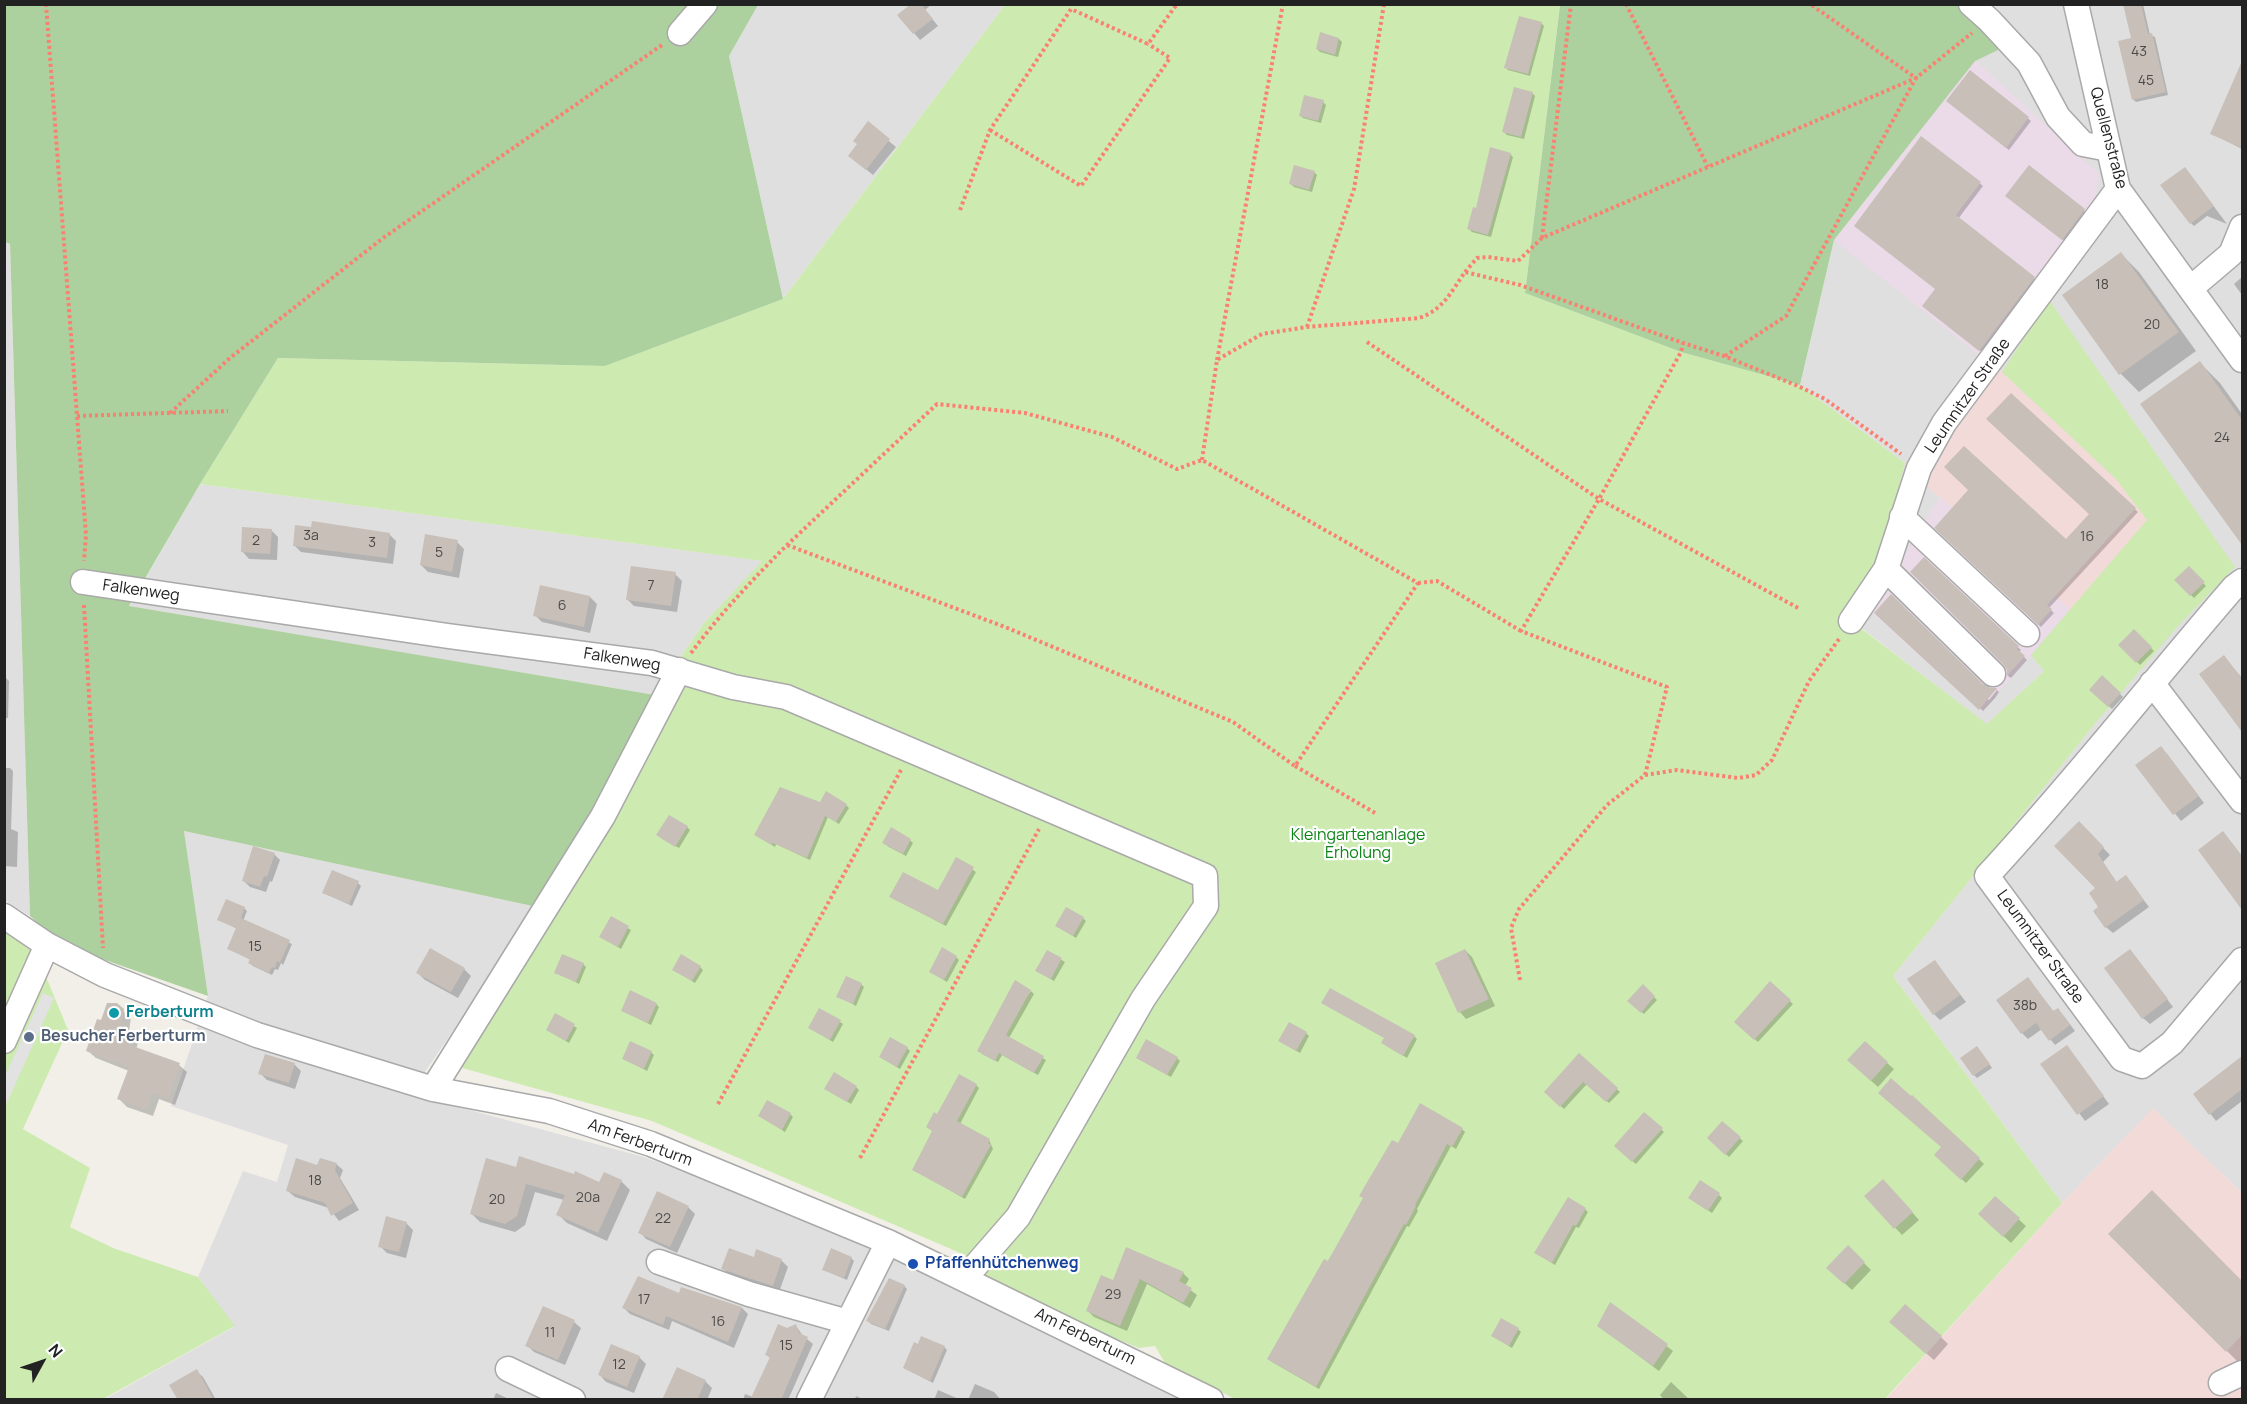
<!DOCTYPE html>
<meta charset="utf-8">
<style>
body{margin:0}
#map{position:relative;width:2247px;height:1404px;overflow:hidden;background:#f2efe9;font-family:Manrope,sans-serif}
canvas{display:block}
.frame{position:absolute;inset:0;border:6px solid #222;pointer-events:none}
.north{position:absolute;left:12px;top:1332px;width:60px;height:60px;-webkit-text-stroke:4px #fff;paint-order:stroke;rotate:50deg;font-size:16px;font-weight:700;line-height:24px;text-align:center;color:#222}
.north::after{content:'';display:block;margin:auto;width:21px;height:27px;background:#222;clip-path:polygon(50% 0,100% 100%,50% 72%,0 100%)}
</style>
<div id="map">
<canvas width="2247" height="1404"></canvas>
<div class="frame"></div>
<div class="north">N</div>
</div>
<script>
const ctx = document.querySelector('canvas').getContext('2d');
ctx.lineJoin = 'round';
function fillPath(path, color) { ctx.fillStyle = color; ctx.fill(path, 'evenodd'); }
function stroke(path, color, width, dash) { ctx.strokeStyle = color; ctx.lineWidth = width; ctx.lineCap = dash ? 'butt' : 'round'; ctx.setLineDash(dash || []); ctx.stroke(path); }
function write(font, color, halo, rows, align = 'center') {
  ctx.font = font + ' Manrope,sans-serif'; ctx.lineWidth = 4.5; ctx.setLineDash([]); ctx.textBaseline = 'middle'; ctx.strokeStyle = halo; ctx.fillStyle = color; for (const [text, x, y, turn = 0] of rows) {
    ctx.save(); ctx.translate(x, y); ctx.rotate((+turn || 0) * Math.PI / 180); ctx.textAlign = isNaN(turn) ? turn : align; if (halo) ctx.strokeText(text, 0, 0); ctx.fillText(text, 0, 0); ctx.restore();
  }
}
const residential = new Path2D(`
 M758,5H1005L783,299L729,56Z
 M1985,5H2242V1193L2153,1109L2062,1203L1893,976L2098,720L2044,671L1987,725L1846,616L1905,463L1800,385L1834,240L1975,60L2017,41Z
 M4,242L10,244L30,916L4,900Z
 M200,484L763,561L703,624L655,695L129,607Z
 M184,831L537,907L410,1094L644,1157L852,1235L1179,1399L103,1400L234,1327L198,1277L243,1171L277,1182L288,1145L171,1106L208,996Z`);
const commercial = new Path2D(`
 M1996,366L2153,514L2071,610L1926,486L1942,442Z
 M2153,1108L2242,1193V1399L1885,1400L2062,1203Z`);
const industrial = new Path2D(`
 M1975,60L2099,174L2093,213L1981,357L1834,240Z
 M1940,497L2071,610L1981,712L1870,611Z`);
const grass = new Path2D(`
 M1560,4L1525,293L1681,352L1800,385L1905,463L1878,565L1846,617L1987,724L2044,671L2031,655L2147,520L2116,479L2002,372L2049,300L2235,567L2178,626L2098,720L1893,976L2062,1203L1885,1399L1237,1400L1165,1363L1155,1346L1139,1348L995,1289L965,1255L652,1121L455,1066L655,695L703,624L762,561L200,484L278,358L605,366L783,299L1005,5Z
 M4,923L31,940L68,1030L23,1129L90,1168L70,1227L113,1248L198,1277L235,1326L103,1399H5Z`);
const forest = new Path2D(`
 M5,5H758L729,56L783,299L605,366L278,358L200,484L129,606L655,695L582,838L537,907L184,831L208,996L62,945L30,916L10,244L5,242Z
 M1560,5H1985L2017,41L1975,61L1834,240L1800,385L1681,352L1525,293Z`);
const parking = new Path2D(`
 M43,993L54,998L5,1107V1076Z`);
const shadow = new Path2D(`
 M909,4H932L925,10L938,26L920,40L914,33Z
 M2124,4H2143L2150,35L2155,37L2168,95L2136,102L2133,99L2132,39Z
 M1541,23L1544,26L1530,76L1508,70L1505,67Z
 M1339,39L1342,42L1338,57L1320,52L1317,49Z
 M2242,62V149L2215,135V129Z
 M1970,72L2031,121L2009,150L1951,104Z
 M1532,93L1535,96L1524,139L1507,135L1504,132Z
 M1323,102L1326,105L1321,123L1303,118L1300,115Z
 M868,124L896,147L873,175L857,162L859,145Z
 M1922,138L1983,186L1958,219L2037,281L1983,353L1926,309L1937,289Z
 M1510,154L1513,157L1491,237L1472,232L1469,229L1477,209Z
 M2029,167L2087,213L2066,242L2010,199Z
 M1314,172L1317,175L1312,192L1294,187L1291,184Z
 M2188,172L2227,224L2207,216L2194,226L2191,223Z
 M2121,254L2139,272L2196,351L2139,392L2121,374L2064,295Z
 M2242,277V295L2234,284Z
 M2200,363L2220,383L2242,414V540L2238,535Z
 M2011,395L2138,512L2049,608L2054,613L2041,627L1936,528L2067,541L2091,514Z
 M271,530L278,537L277,560L249,559L243,552Z
 M389,534L396,541L393,564L301,552L294,545Z
 M457,542L464,549L459,578L428,572L421,565Z
 M1924,559L2021,650L2019,652L2027,660L2011,678L2008,676V669Z
 M2189,568L2206,586L2194,598L2176,580Z
 M675,574L682,581L677,612L634,606L627,599Z
 M590,597L597,604L590,633L542,622L535,615Z
 M1876,613L1982,685L1990,689H1996L1999,692L1995,698L1983,711ZM1993,690H1997L1989,700L1986,698Z
 M2134,631L2154,651L2140,665L2120,645Z
 M2224,657L2242,678V729L2201,675Z
 M4,676L9,681L8,718H4Z
 M2103,677L2123,697L2112,709L2091,690Z
 M2167,754L2204,803L2181,821L2137,766Z
 M4,768H10L13,771L11,829L18,832L17,867L4,866Z
 M820,804L846,805L849,808L839,824L828,817L810,860L776,844L775,847L755,835Z
 M2079,823L2110,855L2103,862L2117,883L2126,877L2149,907L2113,933L2106,927L2098,889Z
 M687,827L690,830L679,848L661,838Z
 M2223,833L2242,856V905L2237,900Z
 M910,840L913,843L906,856L887,846Z
 M274,854L280,860L272,882L270,881L266,892L250,887L244,881Z
 M957,859L976,872L946,926L891,897L938,892Z
 M358,883L361,886L352,906L324,893Z
 M244,908L247,911L243,921L292,944L283,965L281,963L278,970L275,969L272,975L253,966L250,963L251,960L229,949L237,929L219,919Z
 M611,918L631,930L621,949L604,939Z
 M1083,918L1086,921L1076,938L1057,926Z
 M1465,950L1472,957L1495,1006L1466,1019L1460,1012Z
 M1048,952L1065,962L1054,981L1040,973Z
 M956,957L959,960L947,982L934,974Z
 M2136,958L2173,1007L2150,1024L2143,1018Z
 M1935,962L1966,1002L1940,1020L1934,1014Z
 M583,964L586,967L579,984L556,972Z
 M700,967L703,970L695,983L674,970Z
 M464,969L471,976L458,998L425,980L418,973Z
 M2028,979L2054,1012L2063,1015L2075,1031L2055,1045L2042,1029L2028,1039L2022,1033Z
 M1770,983L1793,1004L1758,1042L1736,1022Z
 M861,984L864,987L856,1006L838,996Z
 M1643,986L1657,1000L1644,1014L1629,1001Z
 M1031,991L1034,994L1009,1038L1046,1060L1038,1075L1002,1055L998,1062L982,1054Z
 M656,1004L659,1007L651,1025L623,1011Z
 M116,1005L131,1018L129,1031L139,1040L136,1049L179,1065L187,1072L175,1105L159,1099L153,1116L127,1107L119,1099L129,1071L96,1058L88,1051L102,1022Z
 M556,1015L577,1028L569,1043L547,1030Z
 M840,1022L843,1024L833,1042L810,1028Z
 M1306,1033L1309,1036L1300,1053L1283,1043Z
 M1414,1036L1417,1039L1407,1058L1383,1043L1385,1039Z
 M2067,1047L2109,1104L2085,1121L2043,1064Z
 M907,1048L910,1051L900,1069L880,1057Z
 M1980,1051L1992,1068L1977,1078L1974,1075Z
 M651,1052L654,1055L647,1071L624,1059Z
 M1579,1055L1620,1092L1609,1103L1587,1084L1564,1109L1546,1092Z
 M1177,1058L1180,1061L1171,1077L1141,1060Z
 M2242,1058V1101L2216,1121L2195,1094Z
 M1887,1063L1894,1069L1878,1087L1856,1067Z
 M294,1064L301,1071L295,1089L267,1080L260,1073Z
 M976,1085L979,1088L960,1124L989,1140L993,1149L965,1199L914,1170L933,1132Z
 M856,1087L859,1090L851,1104L829,1091Z
 M790,1114L793,1117L785,1132L760,1116Z
 M1644,1114L1664,1132L1636,1164L1616,1146Z
 M1722,1123L1743,1141L1729,1157L1709,1138Z
 M1462,1129L1465,1132L1456,1149L1451,1146L1417,1209L1418,1211L1409,1227L1407,1226L1319,1389L1272,1362L1269,1359L1398,1145Z
 M1943,1148L1979,1159L1984,1164L1966,1183L1936,1155Z
 M336,1164L343,1170L340,1178L359,1210L339,1221L329,1208L295,1197L288,1191L318,1167Z
 M517,1169L600,1184L621,1181L630,1190L607,1241L567,1223L558,1214L564,1200L535,1192L525,1225L515,1232L480,1222L471,1213Z
 M1890,1188L1919,1220L1902,1235L1866,1196Z
 M2152,1192L2242,1283V1363L2241,1365L2110,1234Z
 M1719,1195L1722,1198L1712,1213L1693,1200Z
 M1995,1198L2026,1226L2011,1243L1987,1221Z
 M688,1207L695,1214L677,1253L646,1239L640,1232Z
 M1585,1209L1588,1212L1579,1228L1576,1227L1555,1265L1536,1253Z
 M406,1223L413,1230L406,1258L387,1253L380,1246Z
 M1848,1247L1871,1270L1852,1290L1828,1268Z
 M851,1258L854,1261L847,1280L824,1270Z
 M755,1259L781,1260L788,1267L779,1292L730,1275L723,1269Z
 M1183,1273L1189,1279L1185,1286L1197,1295L1190,1308L1147,1284L1127,1331L1094,1317L1088,1311L1113,1281Z
 M904,1286L907,1289L889,1331L871,1324L868,1321Z
 M682,1289L742,1308L748,1314L734,1348L672,1321L669,1330L630,1314L624,1308L680,1295Z
 M1611,1304L1673,1351L1659,1371L1599,1326Z
 M574,1322L581,1328L565,1365L534,1352L527,1345Z
 M796,1326L803,1336L813,1344L788,1400H743L745,1394L753,1397L771,1359L766,1354L787,1329Z
 M1518,1329L1521,1332L1512,1348L1493,1336Z
 M1898,1329L1941,1337L1948,1344L1934,1360Z
 M944,1347L947,1350L933,1383L904,1368Z
 M639,1357L646,1364L634,1393L606,1382L600,1375Z
 M677,1369L705,1381L712,1388L707,1400H669Z
 M196,1371L203,1377L216,1400H179Z
 M1671,1382L1690,1400H1664L1660,1395Z
 M975,1384L994,1392L1001,1400H968Z
 M938,1390L961,1400H934Z
 M496,1393L511,1400H493Z
 M856,1396L865,1400H855Z`);
const building = new Path2D(`
 M911,4H921L933,19L913,34L897,15Z
 M2123,4H2141L2148,34L2152,33L2166,92L2132,100L2118,41L2131,38Z
 M1519,16L1542,22L1528,74L1504,68Z
 M1320,32L1339,38L1335,55L1316,49Z
 M2242,61V148L2210,134Z
 M1970,70L2029,117L2006,148L1946,101Z
 M1514,87L1533,92L1521,137L1502,132Z
 M1304,95L1324,100L1318,121L1299,116Z
 M868,121L890,139L866,170L848,156L857,144L853,141Z
 M1921,136L1981,182L1956,215L2035,277L1979,351L1922,306L1935,289L1854,226Z
 M1490,147L1511,153L1488,235L1467,229L1473,207L1476,208Z
 M1294,165L1315,171L1309,190L1289,184Z
 M2029,165L2085,209L2062,240L2005,196Z
 M2185,167L2214,206L2190,224L2160,185Z
 M2121,252L2179,332L2119,375L2062,295Z
 M2200,361L2242,420V545L2140,404Z
 M2011,393L2136,508L2047,605L2052,609L2038,625L1934,528L1968,490L1944,467L1964,446L2066,539L2089,514L1986,419Z
 M312,521L390,533L387,558L293,546L295,525L311,527Z
 M242,527L272,529L270,554L241,552Z
 M425,534L458,540L452,572L420,565Z
 M1924,557L2019,646L2017,649L2025,656L2007,676V670L2003,664L1910,572Z
 M631,566L676,572L671,606L626,600Z
 M2189,566L2205,582L2190,596L2174,580Z
 M540,585L590,596L584,627L533,616Z
 M1891,594L1983,684L1990,688H1997L1979,710L1874,613Z
 M2134,629L2152,647L2136,663L2118,645Z
 M2224,655L2242,679V732L2199,674Z
 M2102,675L2121,693L2108,707L2089,690Z
 M2161,746L2199,796L2173,815L2135,765Z
 M780,787L820,802L826,791L847,804L836,822L825,816L807,858L773,843L772,845L754,835Z
 M669,815L688,826L675,847L656,835Z
 M2079,821L2104,847L2098,854L2116,882L2126,875L2144,900L2105,928L2093,911L2098,907L2089,893L2095,888L2054,846Z
 M891,827L911,839L903,854L882,843Z
 M2223,831L2242,856V910L2198,850Z
 M253,846L275,853L267,877L264,876L260,887L242,881Z
 M956,857L974,867L943,924L889,897L903,872L938,890Z
 M332,870L359,881L349,904L322,893Z
 M226,899L245,907L241,918L290,940L280,963L277,961L275,968L272,967L269,973L248,963L250,959L227,949L236,928L217,920Z
 M1066,907L1084,917L1073,936L1055,926Z
 M611,916L629,926L618,947L599,937Z
 M942,947L957,956L944,980L929,972Z
 M430,948L465,968L451,992L416,973Z
 M1465,949L1489,999L1458,1013L1435,963Z
 M2130,949L2168,999L2142,1019L2104,968Z
 M1047,950L1062,958L1051,979L1035,971Z
 M562,954L584,963L576,982L554,973Z
 M681,954L701,966L692,981L672,970Z
 M1935,960L1960,995L1933,1015L1907,979Z
 M846,976L862,983L853,1004L836,997Z
 M2028,977L2053,1011L2058,1008L2070,1025L2049,1041L2036,1023L2021,1034L1996,1000Z
 M1015,980L1031,990L1006,1035L1044,1056L1034,1073L999,1053L995,1061L977,1051Z
 M1770,981L1791,1000L1754,1040L1734,1022Z
 M1643,984L1655,996L1641,1013L1627,1001Z
 M1330,988L1415,1035L1403,1056L1381,1043L1384,1038L1321,1003Z
 M630,990L657,1003L648,1023L621,1011Z
 M107,1003H117L124,1009L121,1027L132,1031L127,1044L180,1063L168,1098L152,1093L146,1109L117,1099L129,1067L86,1051L97,1019L101,1020Z
 M819,1008L841,1020L830,1040L808,1028Z
 M555,1013L575,1024L566,1041L546,1030Z
 M1289,1022L1307,1032L1296,1051L1278,1041Z
 M890,1037L908,1047L897,1067L879,1057Z
 M1146,1039L1178,1057L1167,1075L1136,1058Z
 M630,1041L652,1051L644,1069L622,1059Z
 M1865,1041L1888,1062L1871,1081L1847,1060Z
 M2067,1045L2104,1096L2077,1115L2040,1064Z
 M1977,1046L1990,1064L1973,1076L1960,1058Z
 M1579,1053L1618,1088L1606,1102L1583,1082L1560,1107L1544,1092Z
 M265,1054L295,1063L289,1083L258,1074Z
 M2242,1056V1089L2209,1115L2193,1094Z
 M834,1072L857,1086L847,1102L824,1089Z
 M959,1074L977,1084L957,1121L990,1139L988,1143L991,1145L962,1197L912,1170L932,1131L926,1127L934,1112L937,1114Z
 M1891,1078L1911,1096L1912,1095L1980,1158L1961,1180L1934,1155L1941,1147L1878,1093Z
 M767,1100L791,1113L782,1130L758,1116Z
 M1420,1103L1463,1128L1452,1147L1447,1144L1415,1205L1416,1206L1406,1225L1404,1224L1370,1286L1316,1387L1267,1359L1324,1259L1328,1261L1363,1198L1359,1196L1369,1179L1392,1140L1398,1143Z
 M1644,1112L1663,1128L1632,1162L1614,1146Z
 M1722,1121L1741,1137L1725,1155L1707,1138Z
 M519,1156L574,1174L575,1171L599,1182L604,1172L622,1180L598,1233L556,1215L565,1195L526,1184L517,1216L505,1224L470,1214L486,1158L516,1167Z
 M296,1158L317,1165L320,1158L337,1163L335,1170L353,1203L331,1216L325,1203L286,1191Z
 M1883,1179L1913,1212L1894,1229L1864,1196Z
 M1700,1180L1720,1193L1708,1211L1688,1198Z
 M2152,1190L2242,1281V1335L2226,1352L2108,1234Z
 M657,1191L689,1206L670,1247L638,1233Z
 M1995,1196L2020,1218L2003,1237L1978,1214Z
 M1568,1197L1586,1208L1576,1226L1573,1225L1552,1263L1534,1253Z
 M386,1216L407,1222L399,1252L378,1247Z
 M1848,1245L1865,1262L1844,1284L1826,1268Z
 M1126,1247L1184,1272L1179,1281L1192,1288L1183,1303L1140,1279L1120,1326L1086,1311L1101,1275L1113,1280Z
 M729,1248L754,1257L756,1249L782,1259L773,1286L721,1269Z
 M831,1248L852,1257L844,1278L822,1270Z
 M638,1276L679,1293L681,1287L742,1307L728,1342L666,1316L663,1325L622,1308Z
 M889,1278L905,1285L885,1329L866,1321Z
 M1610,1302L1668,1344L1653,1366L1597,1326Z
 M1905,1304L1942,1336L1926,1354L1889,1322Z
 M543,1306L575,1320L558,1360L525,1346Z
 M1501,1318L1519,1328L1509,1346L1491,1336Z
 M778,1324L787,1328L796,1324L799,1333L808,1337L781,1400H750L770,1357L765,1355Z
 M921,1336L945,1346L930,1381L903,1368L914,1342L918,1344Z
 M611,1344L640,1356L627,1387L598,1375Z
 M677,1367L706,1380L697,1400H662Z
 M197,1369L214,1400H178L169,1385Z`);
const path = new Path2D(`
 M46,4L86,535L84,561
 M1626,4L1708,167
 M990,130L1081,186L1170,58L1148,44
 M960,210L990,130L1071,9L1148,44L1177,4
 M1542,238L1571,4
 M1465,272L1477,258L1488,257L1518,261L1542,238L1916,78L1972,33
 M1307,327L1354,189L1384,4
 M1367,342L1599,499L1800,609
 M1725,356L1786,316L1916,78L1810,4
 M1217,360L1283,4
 M170,413L230,358L383,238L662,45
 M77,416L228,411
 M1202,460L1217,360L1262,334L1307,327L1419,318C1443,310 1451,292 1465,272L1520,285L1683,343L1724,356L1798,386L1825,399L1901,454
 M1418,583L1437,581L1521,631
 M84,605L103,948
 M691,653C720,614 753,579 787,545L937,404L1025,413L1112,437L1177,469L1202,460L1418,583L1295,766L1233,722L1005,627L787,545
 M1295,766L1375,813
 M1645,775L1667,687L1521,631L1599,499L1681,352L1683,343
 M1520,980L1511,928L1519,909L1607,805L1645,775L1677,770L1738,778L1756,775L1772,760L1809,681L1839,639
 M718,1104L901,770
 M860,1158L1039,829`);
const minor = new Path2D(`
 M1971,4L1989,20L2029,63L2058,117L2083,144L2109,149
 M2076,4L2118,189L2242,360
 M680,33L705,4
 M2191,288L2231,254L2242,227
 M1902,517L2027,634
 M1886,569L1993,674
 M2242,581L2234,587C2151,683 2073,783 1987,876L2122,1059L2142,1066L2172,1043L2242,960
 M83,582L448,636L652,663L733,687L786,697L1205,876L1206,906L1143,999L1018,1217L964,1279
 M1851,621L1886,569L1919,468L1944,423L2118,189
 M2152,683L2242,801
 M4,916L47,945L105,975L257,1035L433,1089L549,1111L651,1144L888,1242L1211,1400
 M4,1041L47,945
 M433,1089L603,816L679,670
 M659,1262L749,1294L848,1322
 M508,1369L573,1400
 M2221,1383L2242,1373
 M809,1400L888,1242`);
const markers = [
 [114,1013,6,"#0f9aa8"],
 [29,1037,6,"#5c6f8a"],
 [913,1264,6,"#1a4fb4"]
];
const numberNames = [
 ["43",2139,52],
 ["45",2146,81],
 ["18",2102,285],
 ["20",2152,325],
 ["24",2222,438],
 ["3a",311,536],
 ["16",2087,537],
 ["2",256,541],
 ["3",372,543],
 ["5",439,553],
 ["7",651,586],
 ["6",562,606],
 ["15",255,947],
 ["38b",2025,1006],
 ["18",315,1181],
 ["20a",588,1198],
 ["20",497,1200],
 ["22",663,1219],
 ["29",1113,1295],
 ["17",644,1300],
 ["16",718,1322],
 ["11",550,1333],
 ["15",786,1346],
 ["12",619,1365]
];
const streetNames = [
 ["Quellenstraße",2108,138,75],
 ["Leumnitzer Straße",1968,396,-55],
 ["Falkenweg",141,591,8],
 ["Falkenweg",622,660,9],
 ["Leumnitzer Straße",2040,947,54],
 ["Am Ferberturm",640,1143,20],
 ["Am Ferberturm",1085,1337,26]
];
const parkNames = [
 ["Kleingartenanlage",1358,836],
 ["Erholung",1358,854]
];
const cultureNames = [
 ["Ferberturm",126,1013]
];
const serviceNames = [
 ["Besucher Ferberturm",41,1037]
];
const transitNames = [
 ["Pfaffenhütchenweg",925,1264]
];
fillPath(residential, '#e0dfdf');
fillPath(commercial, '#f2dad9');
fillPath(industrial, '#ebdbe8');
fillPath(grass, '#cdebb0');
fillPath(forest, '#add19e');
fillPath(parking, '#e2e2e2');
fillPath(shadow, '#0003');
fillPath(building, '#c7bfb8');
stroke(minor, '#a9a9a9', 27);
stroke(path, '#fa8072', 4, [3, 3]);
stroke(minor, '#fff', 24);
for (const [x, y, r, color] of markers) { const dot = new Path2D(); dot.arc(x, y, r, 0, 2 * Math.PI); ctx.fillStyle = color; ctx.fill(dot); stroke(dot, '#fff', 2); }
write('14px', '#4b4948', null, numberNames);
write('16px', '#222', '#fff', streetNames);
write('16px', '#0c8416', '#fff', parkNames);
write('bold 16px', '#0d838f', '#fff', cultureNames, 'left');
write('bold 16px', '#4e5e75', '#fff', serviceNames, 'left');
write('bold 16px', '#164399', '#fff', transitNames, 'left');
</script>
